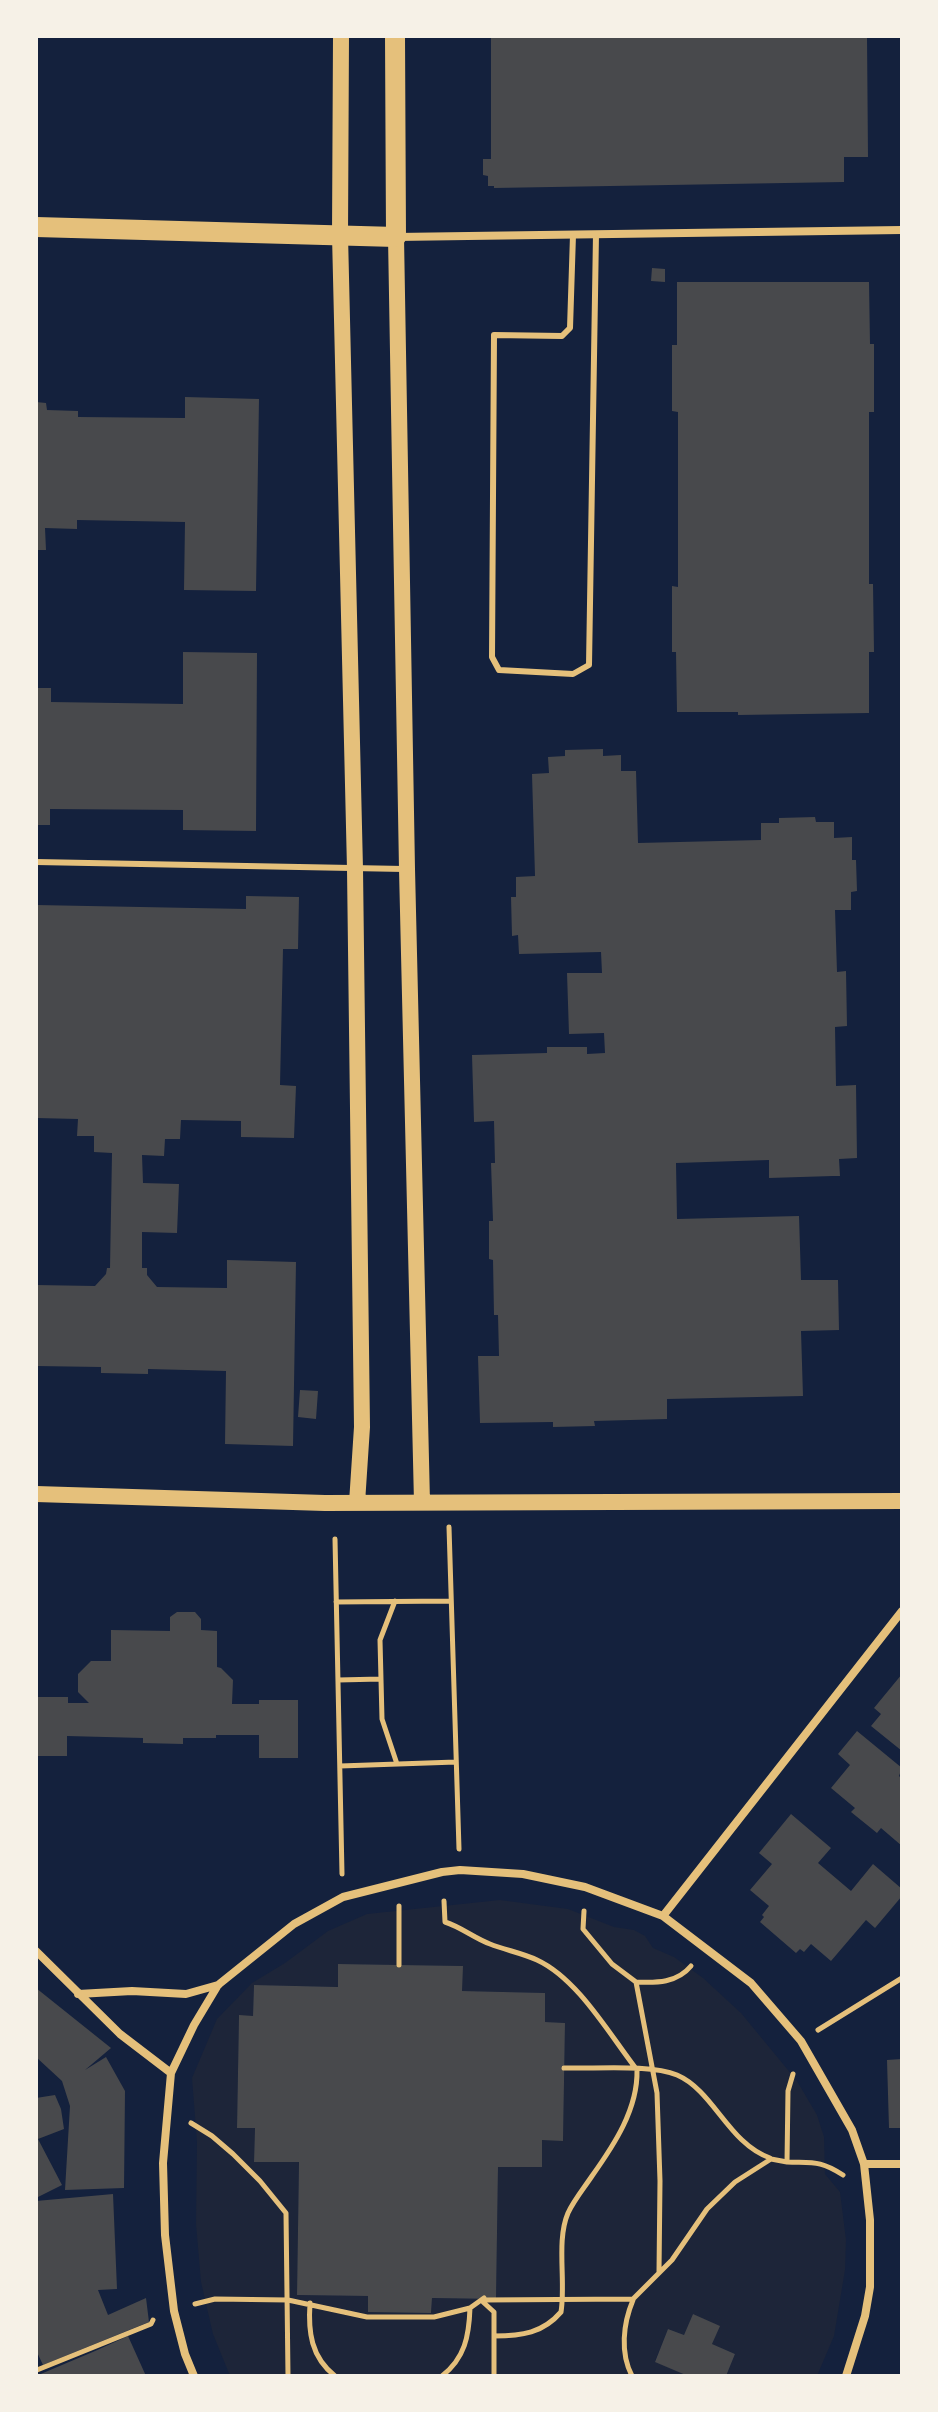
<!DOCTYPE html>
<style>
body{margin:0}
#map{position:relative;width:938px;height:2412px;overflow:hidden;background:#14213d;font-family:Barlow,sans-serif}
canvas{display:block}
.frame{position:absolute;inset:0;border:38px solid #f6f1e7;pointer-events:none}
</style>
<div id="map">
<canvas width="938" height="2412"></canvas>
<div class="frame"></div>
</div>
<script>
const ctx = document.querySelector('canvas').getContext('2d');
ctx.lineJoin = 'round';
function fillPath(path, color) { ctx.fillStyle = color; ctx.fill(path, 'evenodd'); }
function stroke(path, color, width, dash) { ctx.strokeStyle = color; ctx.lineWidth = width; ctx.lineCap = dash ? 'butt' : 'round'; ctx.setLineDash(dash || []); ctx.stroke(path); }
const green = new Path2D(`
 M500,1900L568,1909L614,1927L634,1930L645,1936L653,1948L674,1957L703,1978L741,2013L797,2081L817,2115L824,2137L825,2174L840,2192L846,2240L845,2270L834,2336L817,2376H726L735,2354L712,2344L719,2326L693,2314L684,2335L668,2329L655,2361L688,2376H230L213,2334L201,2282L196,2224L197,2142L192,2078L217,2019L252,1983L285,1963L328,1931L367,1914ZM338,1964L462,1966V1991L545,1993V2022L565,2023L563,2140H542L541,2167H498L496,2299L432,2298L431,2312H369L368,2296L297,2295L299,2162L254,2161L255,2128L237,2127L239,2016H253L254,1985L338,1987Z`);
const building = new Path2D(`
 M491,36H867L868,157H844V182L494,188V186H488V176L483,175V159H491Z
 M652,268L665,269V282L651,281Z
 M677,282H869L870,344H874V412H869V584H873L874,652H869V713L738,715V712H677L676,652H672V586L678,587V412L672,411V345H677Z
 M185,397L259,399L256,591L184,590L185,522L77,520V529L45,528L46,550H36V402L46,403L47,410L78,411V417L185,418Z
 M183,652L257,653L256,831L183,830V810L50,809V825H36V688H51V702L183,704Z
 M603,749V756L621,755V771H636L638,843L761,840V823H779V818L815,817L816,822H834V838L852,837V860H856L857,891L851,892V910H835L837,972L846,971L847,1026L835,1027L836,1086L856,1085L857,1158L839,1159L840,1176H833L769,1178V1160L676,1163L677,1219L799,1216L801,1280H838L839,1330L801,1331L803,1396L667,1399V1419L594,1421L595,1426L553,1427V1422L480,1423L478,1356H499L498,1315H494L493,1260L489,1259V1221H493L491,1163H495L494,1121L474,1122L472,1055L547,1053V1047H587V1054L605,1053L604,1033L569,1034L567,973H602L601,952L519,954L518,935L512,936L511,897H516V877L535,876L532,774L549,773L548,757L565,756V750Z
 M246,896L299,897L298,949H283L280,1085L296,1086L294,1138L241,1137V1121L181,1120L180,1139H165L164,1156L142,1155L143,1183L179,1184L177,1233L142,1232V1268H147V1275L157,1287L227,1288V1260L296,1262L293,1446L225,1444L226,1371L148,1369V1374L101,1373V1367L36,1366V1285L95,1286L106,1274L107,1268H110L112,1153L94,1152V1136H77L78,1119L36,1118V905L246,909Z
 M300,1390L318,1391L316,1419L298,1417Z
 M177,1612H195L201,1619V1630L217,1631V1667L221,1668L233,1680L232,1704H259V1700H298V1758H259V1735H216V1738H183V1744L143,1743V1738L67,1736V1756H36V1697H68V1703H89L78,1692V1674L91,1661H111V1630L170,1631V1617Z
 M902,1674V1751L871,1726L881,1714L874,1708Z
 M857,1731L902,1768L899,1776L902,1779V1846L881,1828L877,1833L851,1812L855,1808L831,1788L850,1765L838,1754Z
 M791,1814L831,1848L818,1863L851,1891L873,1864L902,1889V1896L875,1928L866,1920L831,1961L811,1944L804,1952L800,1949L796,1953L760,1922L764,1917L762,1915L769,1906L750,1890L772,1864L759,1853Z
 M338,1964L463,1966L462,1991L545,1993V2022L565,2023L563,2141L542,2140V2167H498L496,2299L432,2298L431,2313L368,2312V2296L297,2295L299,2162H254L255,2128H237L239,2015L253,2016L254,1985L338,1987Z
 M36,1988L111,2048L85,2070L106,2057L125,2091L124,2188L65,2190L70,2106L62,2081L36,2057Z
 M902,2059V2128H889L887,2060Z
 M55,2095L61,2109L64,2129L38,2139L62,2185L36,2198V2098Z
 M113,2194L117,2289L98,2290L108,2315L146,2298L149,2322L43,2365L36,2350V2201Z
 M693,2314L720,2326L712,2344L735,2354L726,2376H688L655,2362L668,2329L684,2335Z
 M128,2336L146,2376H36L95,2351Z`);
const path = new Path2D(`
 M449,1527L459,1849
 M335,1539L342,1874
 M395,1601L380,1640L382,1719L397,1764
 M336,1602L451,1601
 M338,1680L381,1679
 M340,1766L456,1762
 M444,1901L445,1922C461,1927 474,1938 490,1944C505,1950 522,1953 537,1960C578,1979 609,2034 637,2070C638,2109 614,2145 592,2176C584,2188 574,2200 568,2213C556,2241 566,2281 561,2312C543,2333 522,2336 494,2336
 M399,1906V1965
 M584,1911L583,1929L612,1964L636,1982
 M818,2030L902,1978
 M564,2068C595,2069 651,2064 677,2075C714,2091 728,2143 770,2158
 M191,2123L212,2136L233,2154L260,2181L286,2213L288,2376
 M787,2162C813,2163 820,2160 843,2175
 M659,2272L660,2181L657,2093L636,1982C657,1983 677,1983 691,1966
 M484,2300L633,2299L672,2260L707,2209L735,2182L771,2159L787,2162L788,2091L793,2074
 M483,2302L494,2312V2376
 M310,2303C308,2332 311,2357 335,2376
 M195,2304L215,2299L288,2300L367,2317H434L470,2308
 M37,2370L151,2324L153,2320
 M442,2376C465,2358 469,2336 470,2308L484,2298
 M632,2376C620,2353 623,2324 633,2300`);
const service = new Path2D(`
 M573,235L570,328L562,336L494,335L492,657L499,670L573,674L589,665L596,234
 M36,862L404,869`);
const minor = new Path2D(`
 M396,237L902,230
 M663,1916L902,1611
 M36,1951L120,2034L171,2073
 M78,1994L132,1991L186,1994L218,1985
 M864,2164H902
 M194,2376L185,2354L174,2311L165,2235L163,2163L171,2073L194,2025L218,1985L294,1924L343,1897L442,1872L460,1870L523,1874L585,1887L663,1916L751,1983L801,2041L852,2130L864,2164L870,2220V2287L865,2316L846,2376`);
const secondary = new Path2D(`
 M341,36L340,235L355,869L362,1427L357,1503
 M396,237L407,869L422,1502
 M36,1494L325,1503L902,1501`);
const primary = new Path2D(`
 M36,227L396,237L395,36`);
fillPath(green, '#1d2539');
fillPath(building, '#48494c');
stroke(path, '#e5c07b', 5);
stroke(service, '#e5c07b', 6);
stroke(minor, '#e5c07b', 8);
stroke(secondary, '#e5c07b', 16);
stroke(primary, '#e5c07b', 20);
</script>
